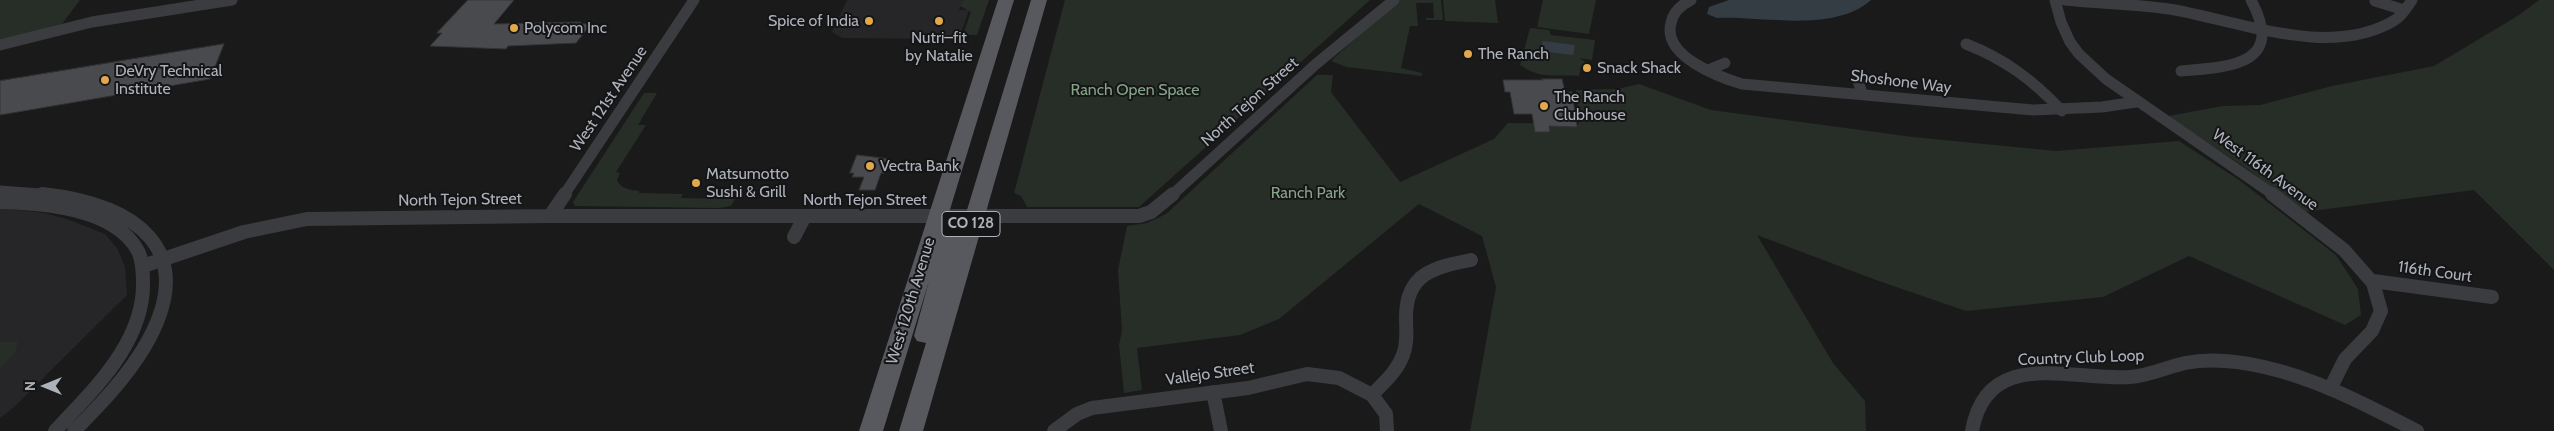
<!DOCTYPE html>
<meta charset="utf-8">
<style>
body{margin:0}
#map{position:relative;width:2554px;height:431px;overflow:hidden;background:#1a1a1b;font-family:Cabin,sans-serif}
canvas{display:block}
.north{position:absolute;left:20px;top:361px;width:50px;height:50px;-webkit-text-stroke:4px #151517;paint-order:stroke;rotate:270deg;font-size:14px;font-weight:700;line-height:20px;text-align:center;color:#adb2ba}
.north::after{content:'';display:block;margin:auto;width:18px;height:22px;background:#adb2ba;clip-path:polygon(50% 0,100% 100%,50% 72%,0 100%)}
</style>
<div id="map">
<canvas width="2554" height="431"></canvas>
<div class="north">N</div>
</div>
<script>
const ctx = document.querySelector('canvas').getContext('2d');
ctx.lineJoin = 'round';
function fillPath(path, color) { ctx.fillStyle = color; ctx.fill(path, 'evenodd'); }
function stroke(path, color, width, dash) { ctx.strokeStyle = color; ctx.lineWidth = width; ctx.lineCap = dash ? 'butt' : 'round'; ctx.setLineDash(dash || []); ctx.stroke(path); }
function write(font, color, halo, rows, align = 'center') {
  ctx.font = font + ' Cabin,sans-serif'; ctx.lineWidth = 4; ctx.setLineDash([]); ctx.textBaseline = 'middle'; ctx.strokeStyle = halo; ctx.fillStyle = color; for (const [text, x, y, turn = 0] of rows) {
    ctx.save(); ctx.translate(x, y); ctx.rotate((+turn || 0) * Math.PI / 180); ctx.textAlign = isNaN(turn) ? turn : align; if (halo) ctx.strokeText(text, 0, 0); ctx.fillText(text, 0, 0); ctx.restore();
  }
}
const built = new Path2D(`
 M847,0H963L959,10H969L959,39L842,38L832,32Z
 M0,208L44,213L67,219L105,234L117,248L125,267L127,295L13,408L0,418Z`);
const green = new Path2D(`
 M0,0H80L62,24L0,41Z
 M963,0H989L977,35H963L971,12L960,6Z
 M1065,0H1370L1139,207H1027L1021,196L1014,193Z
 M1398,0H1441L1443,20H1426V18H1434L1433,3H1416L1418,26H1410L1401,68L1422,73V76L1347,67L1333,62L1332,60Z
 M1443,0H1495L1498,23L1445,21Z
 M1543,0H1596L1589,34L1537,27Z
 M2539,0H2554V270L2474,190L2304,212L2243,166L2168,116L2223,106L2260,105L2332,86L2434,66L2519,15Z
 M1530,28L1549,30L1551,35L1595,40L1592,60L1579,58L1587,63L1581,66L1579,76C1555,74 1542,80 1520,65Z
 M1317,75H1333L1331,92L1400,182L1494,139L1508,123L1579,124L1576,90L1618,89L1639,84L1711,110L1913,137L2056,151L2179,141L2239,180L2336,255L2358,289L2361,315L2345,325L2189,256L2103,297L1966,311L1876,280L1757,235L1833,363L1865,401L1866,431H1470L1496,287L1482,236L1419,204L1279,319L1240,335L1137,348L1142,390L1124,393L1119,345L1122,331L1118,270L1127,226L1147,223L1166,214Z
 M644,93H657L638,125H646L616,172L620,173L617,180C621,189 631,190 639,191V193L683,194L681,198L735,199L731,206L719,208L575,206L573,202Z
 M0,342H18L15,352L0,369Z`);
const water = new Path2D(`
 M1729,0H1871C1834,33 1764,16 1717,18L1707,14L1709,7Z
 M1543,41L1575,45L1573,55L1540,51Z`);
const building = new Path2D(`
 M468,0H514L494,24L581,22L580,24H591L576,43L508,46L506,49L430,46L442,33H437Z
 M224,44L210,79L0,115V81Z
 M1542,79H1562L1565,92H1572L1577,127L1549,126L1550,132H1535L1532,114H1514L1510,92H1505L1503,80H1543Z
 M857,155L890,159L885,173H881L875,190H859L864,177H852L854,173H850Z`);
const streetFar1 = new Path2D(`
 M1691,0C1681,5 1673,12 1671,23C1662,56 1719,77 1742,84L2033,110L2102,107L2136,102
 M2055,0L2061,22L2070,42L2079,54L2106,79L2274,195
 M2065,0C2102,4 2139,4 2175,10C2241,22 2332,59 2395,20C2402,16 2407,7 2412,0
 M2375,1L2404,10
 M1966,44C2005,59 2034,81 2062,111
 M0,45L92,22L232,0
 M1708,70L1725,63
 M2181,71C2230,67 2286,65 2251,0
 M1857,78L1862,93
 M0,191L53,195
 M564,195L694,0
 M1172,195L1316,64L1394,0`);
const street = new Path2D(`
 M42,194C134,204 202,248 145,346C126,378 100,405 74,431
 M2272,194L2344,250L2373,283L2381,311L2372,331L2345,359L2330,389
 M0,202C42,203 115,208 138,251C143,261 143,274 143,285C143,309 134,332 121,353C103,382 78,406 55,431
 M550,216L565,194
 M794,237L805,216
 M143,266L244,232L307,219L550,216H1139L1151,212L1173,194
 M2373,281L2492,297
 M1213,392L1221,431
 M1054,431L1077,414L1092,408L1248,388L1307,374L1339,378L1372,395
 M1387,431L1386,414L1372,395C1383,383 1397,372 1403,355C1408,343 1406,330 1406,317C1406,273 1435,267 1471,260
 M1972,431C1987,346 2071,381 2130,377C2149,376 2167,367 2185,363C2211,358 2238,361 2264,367C2318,379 2368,406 2417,431`);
const primary = new Path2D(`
 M998,0H1014L948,216L960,233L1031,0H1047L923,431H899L926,343L917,341L914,336L929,281L883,431H859Z`);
const markers = [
 [869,21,5,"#e1a84c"],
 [939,21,5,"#e1a84c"],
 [514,28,5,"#e1a84c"],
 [1468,54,5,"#e1a84c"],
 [1587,68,5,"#e1a84c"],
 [105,80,5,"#e1a84c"],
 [1544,106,5,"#e1a84c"],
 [870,166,5,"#e1a84c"],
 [696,183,5,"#e1a84c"]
];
const shields = [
 [971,224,58]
];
const shieldNames = [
 ["CO 128",971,224]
];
const poiNames = [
 ["Spice of India",859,21,"right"],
 ["Polycom Inc",524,28],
 ["Nutri–fit",939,38,"center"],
 ["by Natalie",939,56,"center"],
 ["The Ranch",1478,54],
 ["Snack Shack",1597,68],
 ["DeVry Technical",115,71],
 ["Institute",115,89],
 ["The Ranch",1554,97],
 ["Clubhouse",1554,115],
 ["Vectra Bank",880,166],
 ["Matsumotto",706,174],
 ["Sushi & Grill",706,192]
];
const streetNames = [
 ["Shoshone Way",1901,82,7],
 ["West 121st Avenue",609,99,-56],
 ["North Tejon Street",1250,102,-42],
 ["West 116th Avenue",2265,170,36],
 ["North Tejon Street",460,200,-1],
 ["North Tejon Street",865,200],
 ["116th Court",2435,272,8],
 ["West 120th Avenue",911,301,-73],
 ["Country Club Loop",2081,358,-2],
 ["Vallejo Street",1210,374,-8]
];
const parkNames = [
 ["Ranch Open Space",1135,90],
 ["Ranch Park",1308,193]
];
fillPath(built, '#262628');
fillPath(green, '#262e27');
fillPath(water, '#343d43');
fillPath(building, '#494a4e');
stroke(building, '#343437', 1);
stroke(streetFar1, '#3b3c40', 11);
stroke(street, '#3b3c40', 14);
fillPath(primary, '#57595f');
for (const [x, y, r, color] of markers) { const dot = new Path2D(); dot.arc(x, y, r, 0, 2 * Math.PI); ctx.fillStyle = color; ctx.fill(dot); stroke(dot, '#151517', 2); }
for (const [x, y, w] of shields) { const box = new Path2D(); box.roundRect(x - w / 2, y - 12.5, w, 25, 4); ctx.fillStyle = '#151517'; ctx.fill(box); stroke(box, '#adb2ba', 1); }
write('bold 15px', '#adb2ba', null, shieldNames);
write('16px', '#adb2ba', '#151517', poiNames, 'left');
write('16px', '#adb2ba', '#151517', streetNames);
write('16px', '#86a387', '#151517', parkNames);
</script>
